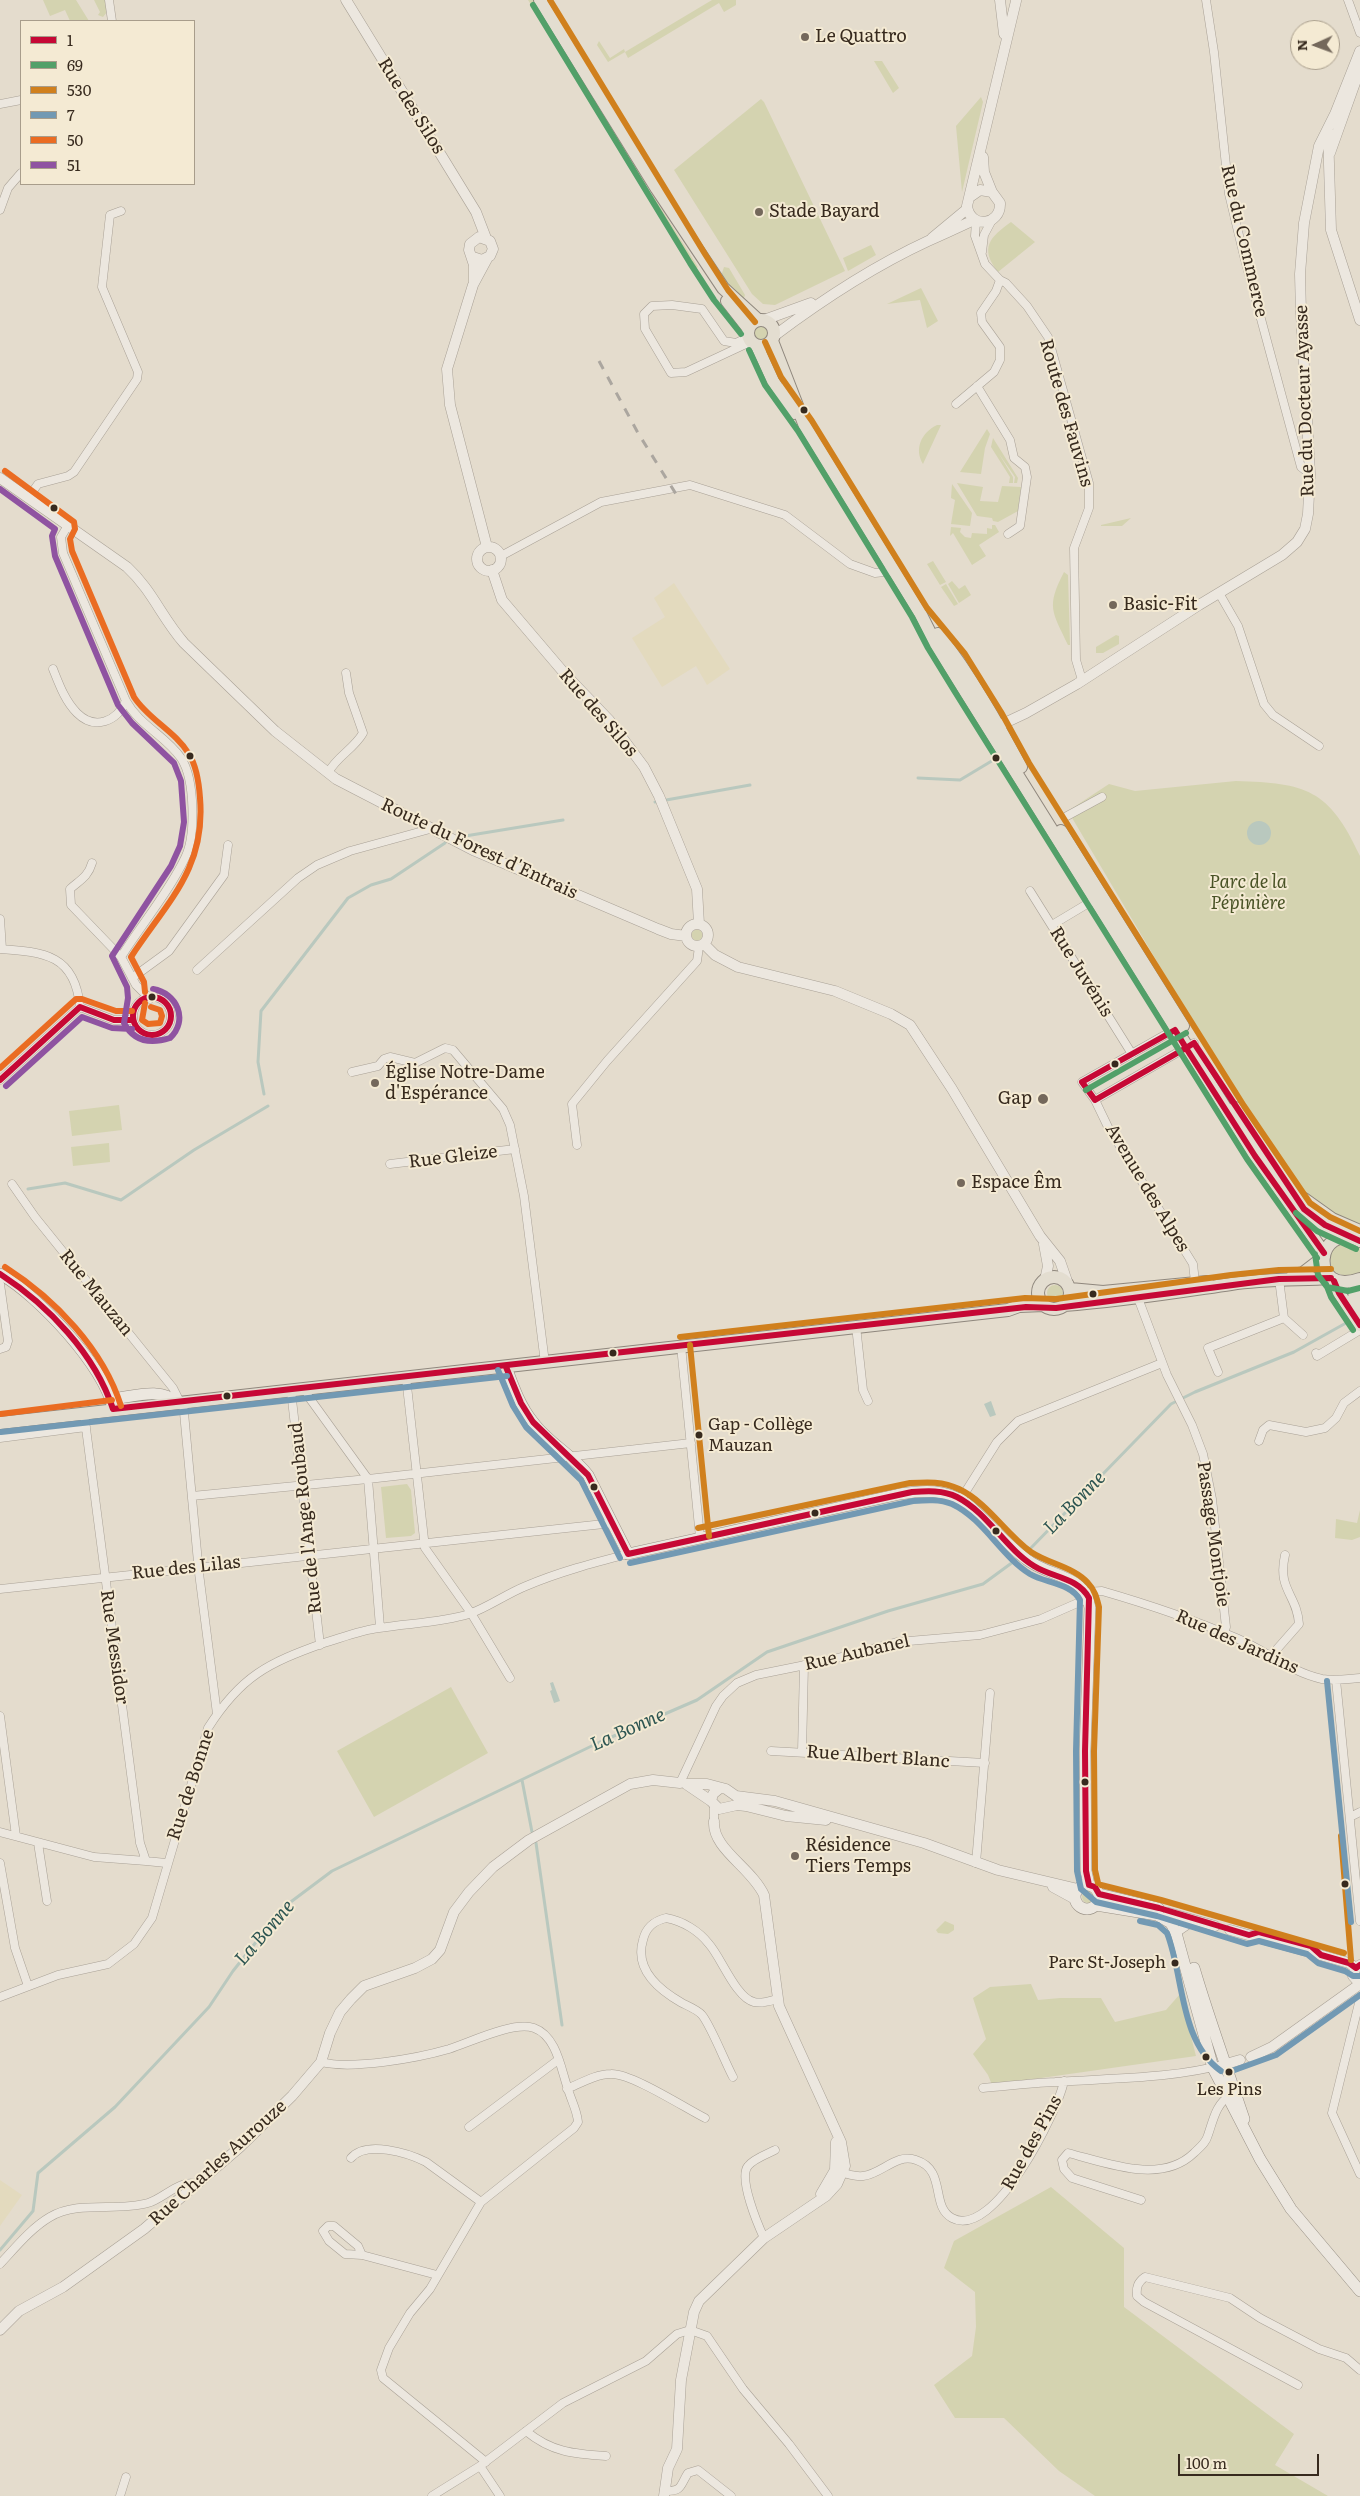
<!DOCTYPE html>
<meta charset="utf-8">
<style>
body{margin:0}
#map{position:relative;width:1360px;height:2496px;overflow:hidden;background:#e4dccd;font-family:Literata,serif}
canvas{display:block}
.legend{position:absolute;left:20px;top:20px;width:175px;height:165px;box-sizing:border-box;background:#f4ead3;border:1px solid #a89d8b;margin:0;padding:6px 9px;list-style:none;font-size:15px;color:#372a1e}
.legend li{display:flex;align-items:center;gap:10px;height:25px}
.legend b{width:25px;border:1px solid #a89d8b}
.north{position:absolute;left:1290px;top:20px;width:50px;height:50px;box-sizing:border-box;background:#f4ead3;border:1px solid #a89d8b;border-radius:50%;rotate:268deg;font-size:14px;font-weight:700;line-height:20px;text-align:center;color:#372a1e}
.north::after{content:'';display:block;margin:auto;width:18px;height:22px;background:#74685b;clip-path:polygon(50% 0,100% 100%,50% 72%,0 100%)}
.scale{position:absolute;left:1178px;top:2454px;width:141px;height:22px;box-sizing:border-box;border:2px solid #372a1e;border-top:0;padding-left:6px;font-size:15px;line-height:18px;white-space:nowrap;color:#372a1e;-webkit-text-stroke:4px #f4ead3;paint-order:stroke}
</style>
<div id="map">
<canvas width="1360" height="2496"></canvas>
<ul class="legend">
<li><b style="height:6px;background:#c60835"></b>1</li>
<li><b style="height:6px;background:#52a069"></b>69</li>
<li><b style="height:6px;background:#d0801d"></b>530</li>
<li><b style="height:6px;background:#7299b3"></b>7</li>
<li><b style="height:6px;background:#ea6c22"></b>50</li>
<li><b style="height:6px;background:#8f53a1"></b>51</li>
</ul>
<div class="north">N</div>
<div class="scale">100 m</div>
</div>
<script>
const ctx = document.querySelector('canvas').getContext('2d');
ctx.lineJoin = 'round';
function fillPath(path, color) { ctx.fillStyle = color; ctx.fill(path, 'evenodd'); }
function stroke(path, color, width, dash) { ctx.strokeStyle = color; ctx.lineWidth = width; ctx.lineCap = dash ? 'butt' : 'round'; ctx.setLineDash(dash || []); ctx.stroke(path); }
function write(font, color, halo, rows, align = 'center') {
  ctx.font = font + ' Literata,serif'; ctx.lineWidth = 4; ctx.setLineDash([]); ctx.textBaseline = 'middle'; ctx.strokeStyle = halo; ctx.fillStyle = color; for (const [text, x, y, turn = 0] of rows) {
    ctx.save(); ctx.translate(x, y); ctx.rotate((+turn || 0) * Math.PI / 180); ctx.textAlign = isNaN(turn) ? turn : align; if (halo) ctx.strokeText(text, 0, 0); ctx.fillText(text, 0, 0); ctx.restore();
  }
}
const farmland = new Path2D(`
 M674,583L730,669L707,685L696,666L662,687L632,638L665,617L654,598Z
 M0,2180L22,2195L0,2226Z`);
const green = new Path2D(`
 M43,0H76L89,21H70L65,10L50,16Z
 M94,0H105L107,12L103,17L98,15L100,12Z
 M528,0H534L565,50L561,52Z
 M712,0H736V5L724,12L719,3L628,58L625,52L608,62L597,45L599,41L610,58L624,49L625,52Z
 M568,55L613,128L609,130L564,57Z
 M874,61H882L899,88L893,93Z
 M981,97L983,102L962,192L956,126Z
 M761,99L764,102L845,271L775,305L763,304L752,294L674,170Z
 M621,142L647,184L642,187L618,148Z
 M652,194L698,267L694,270L648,197Z
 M1011,222L1035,242L998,272C979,248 990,237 1011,222Z
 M871,245L876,255L848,271L843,258Z
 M724,267L729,268L745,295L743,301L721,276Z
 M921,288L938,321L927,328L920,300L887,304Z
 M753 332a8 8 0 1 1 16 0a8 8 0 1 1-16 0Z
 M815,425L882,532L879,533L817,434Z
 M937,425H941L923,464C914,449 921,433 937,425Z
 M987,429L990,434L985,448L981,474L960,472Z
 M993,438L1018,478L1017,483H1014L1015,477L999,454L1013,477V483H1009L1010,477L991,447Z
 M957,483L983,487L980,501L998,502L1002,486L1021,487L1018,511L998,522L993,521L992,518L977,516Z
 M952,484L972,513L970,526L951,524L955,500L951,498Z
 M1131,518L1122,526H1101V525Z
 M992,525H995L999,532L979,545L986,556L972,565L953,533L950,536L951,527L961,528L960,532L965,537L971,538L972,533L987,534V528L992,529Z
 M900,559L935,617L931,619L895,561Z
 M933,561L946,582L940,585L927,564Z
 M1064,572L1068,575L1070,645H1068C1052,611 1046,607 1064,572Z
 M952,581L959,589L965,585L971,595L959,603L948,584Z
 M946,584L958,604L954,606L941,587Z
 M1116,635L1119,636V644L1103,653H1096V647Z
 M1236,781C1306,783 1329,789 1360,856V1227L1311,1202L1296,1186L1262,1139L1068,811L1109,784L1135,791Z
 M691.5 935a5.5 5.5 0 1 1 11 0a5.5 5.5 0 1 1-11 0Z
 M119,1105L122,1130L72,1136L69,1111Z
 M109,1143L110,1162L73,1166L71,1147Z
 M1344,1242L1360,1247V1274C1349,1276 1340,1277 1332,1269L1329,1256L1335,1247Z
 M1047 1293a8 8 0 1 1 16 0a8 8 0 1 1-16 0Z
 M407,1484L411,1490L415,1533L411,1536L386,1538L381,1487Z
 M1360,1510V1537L1352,1540L1335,1538L1336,1519L1357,1523Z
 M451,1687L488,1753L374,1817L337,1751Z
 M1082 1897a6 6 0 1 1 12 0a6 6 0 1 1-12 0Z
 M945,1921L954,1925V1930L948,1934L938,1933L936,1930Z
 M1031,1984L1038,2000L1060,1998H1101L1115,2022L1166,2010L1180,1994L1196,2056L992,2085L988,2075L973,2054L986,2039L973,1998L990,1987Z
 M1051,2187L1124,2248V2307L1294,2434L1275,2465L1328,2496H1095L1059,2471L1004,2418H955L934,2385L972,2356L976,2327L975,2292L944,2268L954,2241Z`);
const water = new Path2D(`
 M1247 833a12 12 0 1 1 24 0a12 12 0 1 1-24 0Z
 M991,1401L996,1415L990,1417L984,1404Z
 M553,1682L560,1701L554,1703L550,1691L552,1690L550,1683Z`);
const stream = new Path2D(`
 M918,778L960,780L995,759
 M655,802L750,785
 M459,837L563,820
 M264,1094L258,1062L261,1011L348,898L371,885L391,879L445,843
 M28,1189L65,1183L121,1200L194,1150L268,1106
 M522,1780L532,1832
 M536,1843L562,2025
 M0,2250L33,2211L38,2173L115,2107L209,2007L233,1971L284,1907L332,1871L600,1742L697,1700L767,1652L888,1611L983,1584L1028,1551L1171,1404L1195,1392L1294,1352L1346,1323`);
const minor = new Path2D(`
 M109,0L112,21
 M1206,0L1214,52L1229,194L1244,256L1301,467L1310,474
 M1348,0L1360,33
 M0,104L21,100
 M0,210L8,188L21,173
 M976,221L975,236L985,264L1000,280L1006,283L1027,306L1048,337L1089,483V508L1074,548L1076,660L1082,680
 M982,252L984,235L992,220
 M748,337L736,343L724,341L702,309L672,305L652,306L644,314L645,329L671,373L686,372L746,344H753
 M977,386L1010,440L1014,458L1025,467L1027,477L1020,526L1008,534
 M956,404L994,372L1000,360V347L982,322L981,313L996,291L1000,280
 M28,498L38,484L68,476L74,472L137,379L138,372L102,287L110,215L121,211
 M67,527L61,537L63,553L126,701C139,725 166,736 181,758C195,779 196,836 185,858C169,892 141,925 121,957L136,985L150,999
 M501,556L601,502L690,485L785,515L850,564L875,573L894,571
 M1219,593L1238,626L1264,704L1273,715L1319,746
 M53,669C59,684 65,701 77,713C95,731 117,721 126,701
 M328,773C336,757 354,749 363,733L349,693L346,673
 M1067,816L1102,797
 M92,863C88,877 80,880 70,889L71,905L121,957
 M1030,891L1132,1054
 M0,919L2,949
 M1052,925L1097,898
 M0,949C45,952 75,955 80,1007
 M197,970L298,878L317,865L350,851L430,829
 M132,978L169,951L224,875L228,845
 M133 1016a19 19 0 1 1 38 0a19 19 0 1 1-38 0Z
 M1179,1027L1082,1082L1095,1100L1108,1127L1193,1264L1195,1282L1192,1286
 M352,1072L378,1066L384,1059L390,1057L415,1063L445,1048L453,1050L503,1109L510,1125L524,1196L545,1363
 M0,1080L80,1007L114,1020H132
 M1095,1100L1194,1043
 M577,1145L572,1104L607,1061L697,961L699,947
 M390,1164L515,1149
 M12,1184L35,1217L173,1388L180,1402
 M1279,1279L1284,1318L1303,1335
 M0,1284L8,1341L6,1347L0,1349
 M1138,1298L1167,1375L1192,1425L1203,1454L1212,1499L1226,1627L1224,1633
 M856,1326L863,1390L868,1401
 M681,1346L700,1537
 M1316,1353L1317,1356L1360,1330
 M1218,1372L1208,1348L1284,1318
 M406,1377L425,1548L471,1613L510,1678
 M307,1389L308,1396L368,1479
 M291,1391L320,1645
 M183,1402L199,1573L217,1714
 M84,1413L140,1843L146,1861L166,1863
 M0,1438L86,1427
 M1259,1441L1263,1430L1269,1425L1306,1432L1325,1428L1336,1418L1344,1403L1360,1391
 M368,1479L380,1627
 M192,1496L368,1479L691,1443
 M961,1499L997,1442L1018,1421L1162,1363
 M0,1589L613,1523
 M1086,1592L1102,1591C1147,1604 1192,1619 1236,1638C1265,1650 1290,1672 1322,1679C1335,1681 1347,1679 1360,1678
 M1270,1657L1299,1624C1297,1594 1277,1590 1285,1555
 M1336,1680L1360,1921
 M0,1716L16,1836
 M771,1751L985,1763
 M802,1752L804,1665
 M685,1783H680L716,1706L723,1696L737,1683L756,1675L830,1660L897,1642L980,1635L1041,1619L1089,1598
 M714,1806V1821
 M1350,1817L1360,1812
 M0,1832L94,1857L146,1861
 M38,1843L47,1901
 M0,1863L15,1948L28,1986
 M976,1863L990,1693
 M1176,1933L1195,1920
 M0,1997L58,1975L108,1964L134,1944L152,1918L208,1728C241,1676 268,1663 324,1643C341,1638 361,1630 379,1628C409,1623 440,1623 469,1614C489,1607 506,1594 526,1586C559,1572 593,1563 628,1554
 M1360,1999L1332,2113L1360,2174
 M321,2062C352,2070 418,2058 449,2049C471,2042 513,2021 534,2028C557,2036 561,2070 568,2089C571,2100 577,2110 578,2122L574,2128L481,2202L430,2289L410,2313L389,2348L381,2370L383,2378L486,2462
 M733,2077C725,2062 711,2026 702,2015C698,2010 688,2006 682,2003C659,1990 634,1970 643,1940C646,1927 654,1921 666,1918C683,1921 699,1931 709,1944C721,1957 736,1998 754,2002C761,2004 770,2001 777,1999
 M983,2088C1007,2086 1031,2083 1055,2082C1112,2078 1171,2079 1226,2064
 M567,2089C581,2083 596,2074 611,2074C631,2073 685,2108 705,2118
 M469,2127L558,2060
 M351,2158C366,2140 408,2153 426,2162L481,2202
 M838,2171C846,2174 855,2177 863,2176C882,2174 896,2153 916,2160C947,2170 930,2206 952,2218C994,2241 1058,2111 1064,2081
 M1141,2200L1072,2178L1064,2169L1062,2160L1068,2153C1107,2163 1161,2185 1194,2153C1200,2147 1206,2143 1208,2135C1213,2121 1216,2103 1230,2096
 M764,2238C758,2225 738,2178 748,2166C753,2159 767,2154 775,2150
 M362,2255L345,2254L329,2241L323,2231L328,2226H334L358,2246L362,2255L437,2275
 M0,2264C15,2248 31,2228 50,2217C79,2200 116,2212 148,2203C163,2199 180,2179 196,2184
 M1298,2385L1144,2302L1137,2296C1136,2287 1138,2282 1145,2277L1230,2298L1260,2318L1319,2349L1346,2358L1360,2370
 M526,2431C551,2452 574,2454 606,2456
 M480,2466L500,2496
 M664,2491C683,2491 679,2487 688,2473L698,2470L731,2496
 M120,2496L126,2477
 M432,2496L480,2466L563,2403L646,2361L677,2334L690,2330L707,2336L743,2389L789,2444L828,2496`);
const tertiary = new Path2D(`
 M346,0L476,212L486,238
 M1000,0L1004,34
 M1328,131L1331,230L1360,320
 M1330,153L1360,69
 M983,157L984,172L992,192
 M970,197L980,190L992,192L1000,203C1001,226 970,229 967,206L1016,1
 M932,238L967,209
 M473,257L482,260L490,256L493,249L490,241L479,237L470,244L469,250L474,265V282
 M487,259L473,285L447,369L450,405L487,547
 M764,320L811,303
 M774,336C822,300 874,266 928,241C944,234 959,227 974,220
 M0,478L127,567C152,590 162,618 184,643L275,731L336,779L475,851L658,929L671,934L686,936
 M477 559a12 12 0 1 1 24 0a12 12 0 1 1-24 0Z
 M492,570L502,600L565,674L609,720L644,767L659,796L697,889L699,924
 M994,728L1026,713L1077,684L1199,605L1282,555L1297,542L1305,529L1308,514L1310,474L1301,313L1300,274L1304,223L1319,146L1335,114L1360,51
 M686 935a11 11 0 1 1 22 0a11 11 0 1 1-22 0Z
 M704,944L715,955L738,967L835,991L891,1014L910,1025L952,1089L1040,1236L1060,1261L1068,1284
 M1044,1244L1048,1266L1045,1280
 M686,1784H707L726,1789L736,1796L775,1801L924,1843L998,1870L1078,1889
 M686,1784L711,1801
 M719,1789L713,1794L711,1801L719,1809L737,1805L746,1806L786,1816L826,1820
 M1053,1887L1075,1899
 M1169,1913L1215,1926
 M1230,1930L1349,1963L1356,1968
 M1251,2057L1272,2047L1360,1984L1353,1976L1355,1969L1360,1965
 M1226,2064L1240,2060
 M821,2194L835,2170L836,2142
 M0,2330L19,2311L63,2287L144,2229L240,2147L292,2096L321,2062L330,2033L340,2012L351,1999L364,1986L415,1968L432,1959L440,1950L454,1912L469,1892L493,1867L529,1840L630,1784L653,1780L680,1783
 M664,2496L668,2468L677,2449L681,2380L694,2312L699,2301L764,2238L826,2196L837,2184L845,2166L841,2142L779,2006L764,1895C751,1867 712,1849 714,1821`);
const secondary = new Path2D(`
 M0,1274C37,1294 106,1368 113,1409
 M506,1367C513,1386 520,1406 533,1422C548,1443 573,1455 588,1475L628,1554L900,1494C924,1490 945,1489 966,1503C987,1520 1004,1543 1026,1559C1050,1578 1086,1574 1090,1608L1085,1751L1086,1871L1089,1885
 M112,1399C132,1397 162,1386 177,1403
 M1075 1897a12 12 0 1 1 24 0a12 12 0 1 1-24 0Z
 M1099,1894L1158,1908
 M1096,1905L1157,1915L1171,1923L1176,1933L1213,2068L1260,2159L1291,2209L1360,2291
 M1194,1968C1209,2019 1227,2068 1244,2119`);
const primary = new Path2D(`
 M540,0L657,189L723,288L758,320
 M727,301L748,328
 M748 333a13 13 0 1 1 26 0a13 13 0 1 1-26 0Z
 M772,341L805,426L920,613L935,643L1254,1154L1324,1253
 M757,346L773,381L794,413
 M938,634C971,676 996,721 1021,767
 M1061,831L1183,1026
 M1235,1108L1304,1209L1317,1221L1346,1237
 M1304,1199L1332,1219L1360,1231
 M1360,1241C1315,1220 1308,1298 1360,1279
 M1293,1275L1303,1273L1324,1257
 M1038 1293a16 16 0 1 1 32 0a16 16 0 1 1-32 0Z
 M1334,1281L1339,1293L1360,1325
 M1356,1281L1354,1299L1360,1311
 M1070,1289L1103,1292L1207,1282
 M1064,1305C1121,1301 1176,1292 1231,1284C1264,1279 1298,1280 1331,1278
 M0,1423L1008,1310L1019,1306L1044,1305`);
const rail = new Path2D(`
 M599,361L638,433L676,494`);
const bus1 = new Path2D(`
 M133 1016a19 19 0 1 1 38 0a19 19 0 1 1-38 0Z
 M1175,1030L1186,1048L1095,1100L1082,1082Z
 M1186,1048L1255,1156L1324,1253
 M1186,1048L1194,1043L1304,1209L1325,1225L1360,1241
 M0,1080L80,1007L114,1020H132
 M0,1274C48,1305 95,1354 113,1409
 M1334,1281L1339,1293L1360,1325
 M506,1367L521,1403L533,1422L588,1475L628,1554L912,1492C927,1491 943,1490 957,1497C988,1513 1005,1548 1034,1566C1053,1578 1077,1577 1089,1598L1085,1751L1086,1871L1089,1885L1095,1887L1099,1894L1159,1908L1249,1935L1259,1932L1311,1946L1321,1955L1349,1963L1356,1968L1360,1965
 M113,1409L1026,1307L1056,1308L1279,1279L1331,1278`);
const bus2 = new Path2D(`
 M533,5L690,263L714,300L741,334
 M749,350L765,385L798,431L912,617L928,648L955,692L1247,1159L1317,1258
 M1086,1090L1186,1033
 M1296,1213L1317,1231L1356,1249
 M1315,1254L1318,1275L1327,1287L1348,1291L1360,1288
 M1326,1284L1331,1297L1353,1330`);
const bus3 = new Path2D(`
 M550,0L705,254L728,290L755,322
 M765,342L781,377L812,421L927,608L965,654L1001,712L1029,763L1244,1106L1310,1203L1330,1217L1360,1231
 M680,1337L1025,1298L1056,1299L1231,1275L1279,1270L1331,1269
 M690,1345L709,1536
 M698,1528L910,1483C927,1482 943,1481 959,1489C988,1503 1005,1533 1031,1552C1049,1564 1074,1567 1088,1583C1095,1590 1097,1599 1099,1607L1094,1751L1095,1870L1098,1883
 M1341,1836L1351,1960
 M1101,1885L1161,1900L1344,1953`);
const bus4 = new Path2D(`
 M498,1370L513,1406L526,1427L581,1480L620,1558
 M1,1432L507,1376
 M630,1563L913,1501C926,1500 940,1499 952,1504C984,1519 1000,1555 1030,1574C1045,1583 1071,1583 1080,1600L1076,1751L1077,1871L1081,1889L1096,1902L1157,1916L1247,1944L1259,1941L1307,1954L1318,1963L1345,1971L1353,1976H1360
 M1327,1681L1351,1922
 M1140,1921L1158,1925L1167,1933C1184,1976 1179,2041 1221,2071
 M1229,2072L1276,2055L1360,1995`);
const bus5 = new Path2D(`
 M5,471L74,522L75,529L70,539L72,551L134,697C148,719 175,731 189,754C197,767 199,783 200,798C206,869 167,902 131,957L144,982L145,992
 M145,1003L142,1020L148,1024L160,1023L162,1016L160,1010L151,1007
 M0,1068L76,999H82L116,1011H132
 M5,1267C55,1299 103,1349 121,1406
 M0,1414L112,1400`);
const bus6 = new Path2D(`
 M0,489L55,529L52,536L55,556L118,705L132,723L174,763L181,781L184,822L180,846L171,866L112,956L127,987L128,998L124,1023C134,1042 151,1044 170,1038C189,1020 177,993 153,989
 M6,1086L82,1017L112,1028L132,1029`);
const markers = [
 [805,37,5,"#74685b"],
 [759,212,5,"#74685b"],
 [804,410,4.5,"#372a1e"],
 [54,508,4.5,"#372a1e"],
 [1113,605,5,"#74685b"],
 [190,756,4.5,"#372a1e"],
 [996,758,4.5,"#372a1e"],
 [152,997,4.5,"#372a1e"],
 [1115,1064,4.5,"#372a1e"],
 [375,1083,5,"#74685b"],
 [1043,1099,6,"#74685b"],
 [961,1183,5,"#74685b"],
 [1093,1294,4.5,"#372a1e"],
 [613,1353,4.5,"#372a1e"],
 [227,1396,4.5,"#372a1e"],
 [699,1435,4.5,"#372a1e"],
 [594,1487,4.5,"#372a1e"],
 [815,1513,4.5,"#372a1e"],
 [996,1531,4.5,"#372a1e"],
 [1085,1782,4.5,"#372a1e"],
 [795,1856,5,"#74685b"],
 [1345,1884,4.5,"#372a1e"],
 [1175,1963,4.5,"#372a1e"],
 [1206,2057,4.5,"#372a1e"],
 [1229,2072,4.5,"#372a1e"]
];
const busNames = [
 ["Gap - Collège",708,1425],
 ["Mauzan",708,1446],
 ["Parc St-Joseph",1166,1963,"right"],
 ["Les Pins",1229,2090,"center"]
];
const poiNames = [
 ["Le Quattro",815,37],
 ["Stade Bayard",769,212],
 ["Basic-Fit",1123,605],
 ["Église Notre-Dame",385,1073],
 ["d'Espérance",385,1094],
 ["Gap",1032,1099,"right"],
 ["Espace Êm",971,1183],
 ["Résidence",805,1846],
 ["Tiers Temps",805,1867]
];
const streetNames = [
 ["Rue des Silos",411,106,58],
 ["Rue du Commerce",1244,241,77],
 ["Rue du Docteur Ayasse",1305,401,-92],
 ["Route des Fauvins",1066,413,74],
 ["Rue des Silos",598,713,49],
 ["Route du Forest d'Entrais",479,849,25],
 ["Rue Juvénis",1081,972,58],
 ["Rue Gleize",453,1157,-7],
 ["Avenue des Alpes",1147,1188,59],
 ["Rue Mauzan",96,1293,51],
 ["Rue de l'Ange Roubaud",306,1518,-96],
 ["Passage Montjoie",1213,1534,82],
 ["Rue des Lilas",186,1568,-6],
 ["Rue des Jardins",1237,1642,24],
 ["Rue Messidor",114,1647,82],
 ["Rue Aubanel",857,1653,-13],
 ["Rue Albert Blanc",878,1757,4],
 ["Rue de Bonne",191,1785,-72],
 ["Rue des Pins",1032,2143,-61],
 ["Rue Charles Aurouze",218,2163,-42]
];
const parkNames = [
 ["Parc de la",1248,883],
 ["Pépinière",1248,904]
];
const waterNames = [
 ["La Bonne",1075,1503,-46],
 ["La Bonne",628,1730,-24],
 ["La Bonne",265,1933,-49]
];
fillPath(farmland, '#e3dabe');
fillPath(green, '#d4d3b0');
fillPath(water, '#b9c8be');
stroke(stream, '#b9c8be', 3);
stroke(minor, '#a9a196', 9);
stroke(tertiary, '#a9a196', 11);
stroke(secondary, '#999186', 12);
stroke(primary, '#8f877d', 14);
stroke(minor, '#ece7df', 8);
stroke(tertiary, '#ece7df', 10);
stroke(secondary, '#ece7df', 11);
stroke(primary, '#e3ddd0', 12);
stroke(rail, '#aba69f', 3, [9, 9]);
stroke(bus1, '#c60835', 6);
stroke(bus2, '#52a069', 6);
stroke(bus3, '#d0801d', 6);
stroke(bus4, '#7299b3', 6);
stroke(bus5, '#ea6c22', 6);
stroke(bus6, '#8f53a1', 6);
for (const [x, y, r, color] of markers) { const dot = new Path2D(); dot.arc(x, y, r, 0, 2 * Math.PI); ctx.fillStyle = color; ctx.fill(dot); stroke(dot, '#f4ead3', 2); }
write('17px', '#372a1e', '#f4ead3', busNames, 'left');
write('18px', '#372a1e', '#f4ead3', poiNames, 'left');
write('18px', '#372a1e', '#f4ead3', streetNames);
write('italic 18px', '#495326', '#f4ead3', parkNames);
write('italic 19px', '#2e5652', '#f4ead3', waterNames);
</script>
